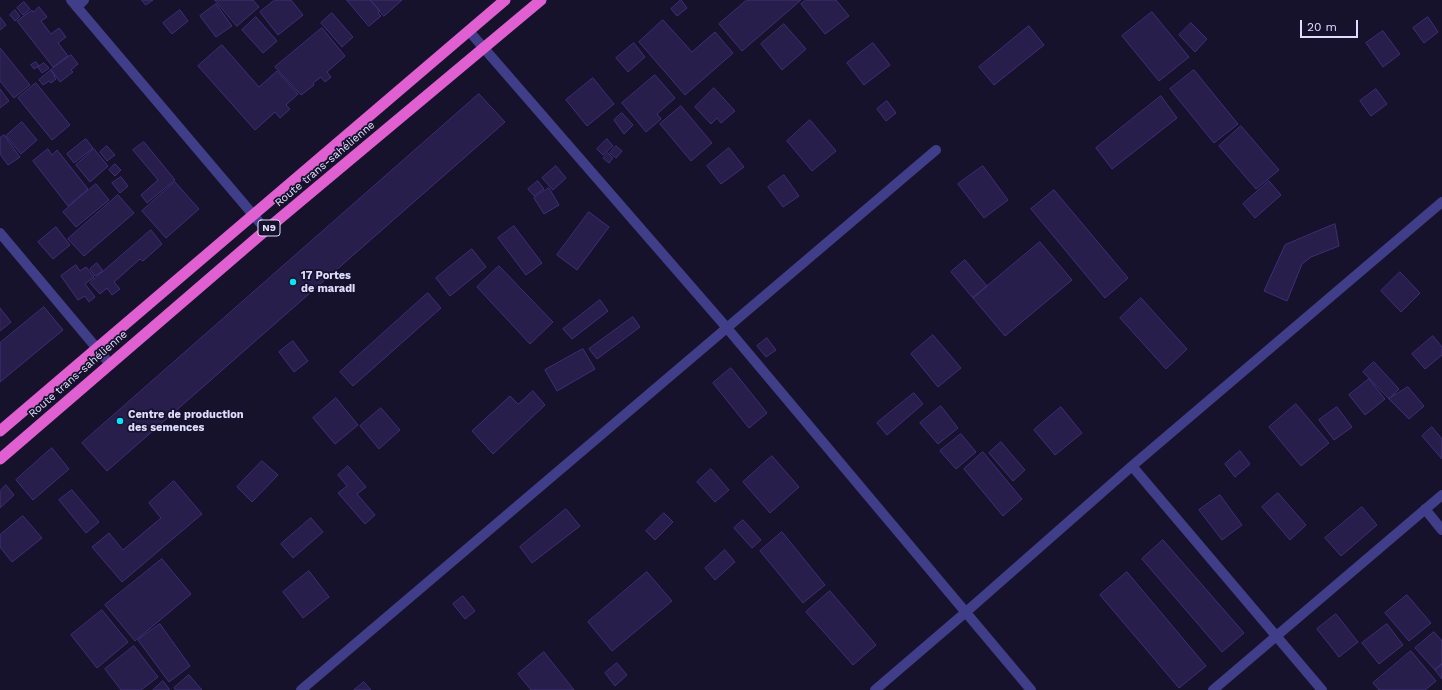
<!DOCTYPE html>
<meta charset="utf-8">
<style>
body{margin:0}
#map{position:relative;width:1442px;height:690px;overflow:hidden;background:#16122b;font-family:"Work Sans",sans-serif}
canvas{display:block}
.scale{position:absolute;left:1300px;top:20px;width:58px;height:18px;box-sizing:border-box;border:2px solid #e0dcfe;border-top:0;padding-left:5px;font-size:12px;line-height:14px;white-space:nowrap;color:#e0dcfe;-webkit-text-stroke:3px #16122b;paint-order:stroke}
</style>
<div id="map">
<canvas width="1442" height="690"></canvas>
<div class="scale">20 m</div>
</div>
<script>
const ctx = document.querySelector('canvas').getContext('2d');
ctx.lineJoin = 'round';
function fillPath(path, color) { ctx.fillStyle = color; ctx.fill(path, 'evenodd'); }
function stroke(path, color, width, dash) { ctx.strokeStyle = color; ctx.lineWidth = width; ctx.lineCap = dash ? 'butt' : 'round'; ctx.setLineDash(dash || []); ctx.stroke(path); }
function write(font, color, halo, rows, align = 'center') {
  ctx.font = font + ' "Work Sans",sans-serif'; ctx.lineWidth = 3.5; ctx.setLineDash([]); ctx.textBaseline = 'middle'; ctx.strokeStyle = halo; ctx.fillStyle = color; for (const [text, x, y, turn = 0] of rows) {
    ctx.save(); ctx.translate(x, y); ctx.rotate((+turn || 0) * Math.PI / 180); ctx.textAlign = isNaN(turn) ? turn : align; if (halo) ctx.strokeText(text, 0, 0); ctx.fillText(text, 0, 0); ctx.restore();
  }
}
const building = new Path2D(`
 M142,0H153L146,5Z
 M215,0H253L259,7L237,26Z
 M275,0H291L303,15L278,35L260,12Z
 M347,0H370L380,11L378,13L381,16L369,26Z
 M371,0H402L384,16Z
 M681,0L687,8L677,16L671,9Z
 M747,0H801L742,51L719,24Z
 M806,0H836L849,16L825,34L801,4Z
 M24,2L30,9L23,15L17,8Z
 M216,4L232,26L216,37L200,16Z
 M39,7L47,17L41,21L51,34L59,28L66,37L58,43L68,56L53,67L17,21L32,10L33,12Z
 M15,10L20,16L15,21L10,15Z
 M180,10L188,21L172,34L163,23Z
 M1152,12L1189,57L1159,81L1122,36Z
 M332,13L353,37L342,47L321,23Z
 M0,17L6,25L0,30Z
 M256,17L277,41L263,53L242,30Z
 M1428,17L1438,32L1424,43L1413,28Z
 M663,20L692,52L715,32L733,53L685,95L639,42Z
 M1191,23L1207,39L1195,52L1179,35Z
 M784,24L806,49L782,70L761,44Z
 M1029,26L1044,45L994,85L979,67Z
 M322,28L345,56L327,72L331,77L325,82L321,77L313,83L314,85L301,95L275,67Z
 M1383,31L1400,54L1383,67L1366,43Z
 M634,43L645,57L628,72L616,58Z
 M873,43L890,65L864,85L847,63Z
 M222,45L259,87L277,71L298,94L286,105L290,109L280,118L275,112L255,130L198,66Z
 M0,48L30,85L14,98L0,81Z
 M71,55L78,64L71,70L73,72L60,82L51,70Z
 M36,62L39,66L34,69L31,65Z
 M44,63L49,68L42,73L38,67Z
 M51,70L55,76L54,77L56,79L51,83L49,81L43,85L39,80Z
 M1194,70L1238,124L1214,143L1170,89Z
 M655,75L675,98L657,114L661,119L646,132L622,103Z
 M593,78L614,104L587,126L566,100Z
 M36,83L70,125L52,140L18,98Z
 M714,88L735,111L721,123L717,118L711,124L695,107Z
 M0,89L9,101L0,108Z
 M1376,89L1387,104L1371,116L1360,101Z
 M479,94L505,122L107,471L82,443Z
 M1161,96L1177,118L1112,169L1096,148Z
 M887,101L896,113L886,121L877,109Z
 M681,106L712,143L691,161L660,124Z
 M622,113L633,125L624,134L614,120Z
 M810,120L836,151L812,171L787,141Z
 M22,122L37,140L21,154L6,136Z
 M1241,126L1279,170L1256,189L1219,146Z
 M4,135L20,157L8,165L0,154V138Z
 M86,139L93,148L74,163L67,154Z
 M607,139L613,146L603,155L597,149Z
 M144,142L175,180L147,203L141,195L158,180L133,150Z
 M107,146L115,155L107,161L100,152Z
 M616,146L622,151L616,158L610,153Z
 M729,148L744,167L721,184L707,166Z
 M48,149L52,155L57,150L88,189L68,206L33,161Z
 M94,149L108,166L90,182L76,165Z
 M608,153L613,158L609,163L603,158Z
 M115,164L121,170L115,176L109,170Z
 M556,166L566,178L553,190L542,178Z
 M983,166L1008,200L984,218L958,184Z
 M784,175L799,196L783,207L768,187Z
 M121,177L128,186L120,193L112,183Z
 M538,181L544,189L534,196L528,189Z
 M1269,181L1281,195L1255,218L1243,204Z
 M175,182L199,209L166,238L142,211Z
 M96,184L109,200L76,227L63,212Z
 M549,188L559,205L544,214L534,198Z
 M1054,190L1128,278L1105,298L1031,209Z
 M118,195L134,213L84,256L68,239Z
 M589,212L609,227L577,270L557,255Z
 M1335,224L1339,246L1311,257L1302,264L1287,301L1264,291L1285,245Z
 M514,226L542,263L526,275L498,238Z
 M56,227L70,245L53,259L38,242Z
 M151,230L162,244L143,261L140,259L114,282L120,289L112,295L107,288L100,294L90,283Z
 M1040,242L1072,280L1005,336L973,298Z
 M472,249L486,267L450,296L436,278Z
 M965,260L987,286L973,298L951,272Z
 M97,263L103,271L95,276L90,269Z
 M76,265L80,271L86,267L94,277L85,284L95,297L89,302L85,296L78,300L61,276Z
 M499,266L553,322L530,344L477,287Z
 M1400,272L1420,293L1401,312L1381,291Z
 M428,293L441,308L353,386L340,372Z
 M1141,298L1187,349L1166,369L1120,318Z
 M600,300L608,311L572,339L563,329Z
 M44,307L63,330L0,382V343Z
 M0,308L11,322L0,331Z
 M633,317L640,327L597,359L589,349Z
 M933,335L961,368L938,387L911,354Z
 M1433,336L1442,347V355L1425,369L1412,354Z
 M767,338L776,350L766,357L757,346Z
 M293,341L308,361L294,372L279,352Z
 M583,349L595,369L557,391L545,370Z
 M1374,362L1399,389L1389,399L1363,372Z
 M731,368L767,413L749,428L713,383Z
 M1369,379L1385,399L1365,415L1349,395Z
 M1408,387L1424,406L1409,419L1389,399Z
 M533,391L545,405L493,454L472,431L510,396L518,404Z
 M914,393L923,404L887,435L877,423Z
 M336,398L358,425L335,444L313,418Z
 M1296,404L1329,443L1301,466L1269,427Z
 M941,406L958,428L938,444L920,423Z
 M1061,407L1082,433L1055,455L1034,430Z
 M1337,407L1352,427L1334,440L1319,420Z
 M381,408L400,430L379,449L360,426Z
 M1432,427L1442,439V459L1422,436Z
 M961,434L976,452L956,469L940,451Z
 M1001,442L1025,470L1013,481L989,453Z
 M52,448L69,469L33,500L16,480Z
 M1240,451L1250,464L1235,477L1225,464Z
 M983,452L1022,499L1003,516L964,469Z
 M772,456L799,487L770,513L743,482Z
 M262,461L278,475L252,502L237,487Z
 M348,466L366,487L357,494L375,515L365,524L338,493L347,486L338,475Z
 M711,469L729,490L715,502L697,482Z
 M174,481L202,514L122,582L92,547L109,533L123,550L161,518L149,503Z
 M6,485L14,495L0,508V491Z
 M72,490L99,522L86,533L59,500Z
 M1278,493L1306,525L1290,540L1262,507Z
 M1220,495L1242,525L1222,540L1199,510Z
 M1362,507L1377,525L1341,556L1325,538Z
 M566,509L580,526L532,563L520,547Z
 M664,513L673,522L655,540L646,531Z
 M23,516L42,538L12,562L0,547V535Z
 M311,518L323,532L293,558L281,544Z
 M743,520L761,540L752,548L734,528Z
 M782,532L825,585L803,603L760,551Z
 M1163,540L1244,633L1222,652L1142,559Z
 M725,550L735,562L715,580L705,568Z
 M162,559L191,594L135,641L105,605Z
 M309,571L329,597L303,618L283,592Z
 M647,572L672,601L612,651L588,622Z
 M1127,572L1206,666L1179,688L1100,595Z
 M830,591L876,645L853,665L806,612Z
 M1407,595L1431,623L1409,641L1385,613Z
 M463,596L475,611L465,619L453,604Z
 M102,610L128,642L97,668L71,635Z
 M1336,614L1358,642L1339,657L1317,629Z
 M160,624L190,666L169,682L138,640Z
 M1387,624L1403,645L1379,664L1362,643Z
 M1434,632L1442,641V664L1435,670L1415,648Z
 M134,646L158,677L141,690H121L105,669Z
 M1411,651L1436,681L1425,690H1379L1373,683Z
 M544,652L574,690H531L518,674Z
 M617,663L627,675L615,686L605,673Z
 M1442,664V679L1435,670Z
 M189,675L202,690H176L174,688Z
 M163,681L170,690H153Z
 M364,682L371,690H354Z`);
const minor = new Path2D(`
 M77,7L84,0
 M469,31L727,328L1031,690
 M0,233L110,364
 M1132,466L1322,690
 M1425,509L1442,530
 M301,690L936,150
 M875,690L966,612L1132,466L1442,202
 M1213,690L1442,495`);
const tertiary = new Path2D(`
 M71,0L266,230`);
const trunk = new Path2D(`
 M0,431L505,0
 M0,459L266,230L541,0`);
const markers = [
 [293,282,4,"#0ce4fb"],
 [120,421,4,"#0ce4fb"]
];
const shields = [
 [269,228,22]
];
const shieldNames = [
 ["N9",269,228]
];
const streetNames = [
 ["Route trans-sahélienne",325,164,-40],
 ["Route trans-sahélienne",78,374,-41]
];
const poiNames = [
 ["17 Portes",301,276],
 ["de maradi",301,289],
 ["Centre de production",128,415],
 ["des semences",128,428]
];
fillPath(building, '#271e4c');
stroke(building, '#3e3077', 1);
stroke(minor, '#403e89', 10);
stroke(tertiary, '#403e89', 10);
stroke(trunk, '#e060d2', 11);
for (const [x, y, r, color] of markers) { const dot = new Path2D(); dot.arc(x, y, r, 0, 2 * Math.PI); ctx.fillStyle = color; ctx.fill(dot); stroke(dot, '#16122b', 1.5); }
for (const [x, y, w] of shields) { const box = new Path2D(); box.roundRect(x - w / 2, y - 8, w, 16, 3); ctx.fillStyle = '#16122b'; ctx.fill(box); stroke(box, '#e0dcfe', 1); }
write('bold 10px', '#e0dcfe', null, shieldNames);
write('11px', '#e0dcfe', '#16122b', streetNames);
write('bold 11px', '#e0dcfe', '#16122b', poiNames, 'left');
</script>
